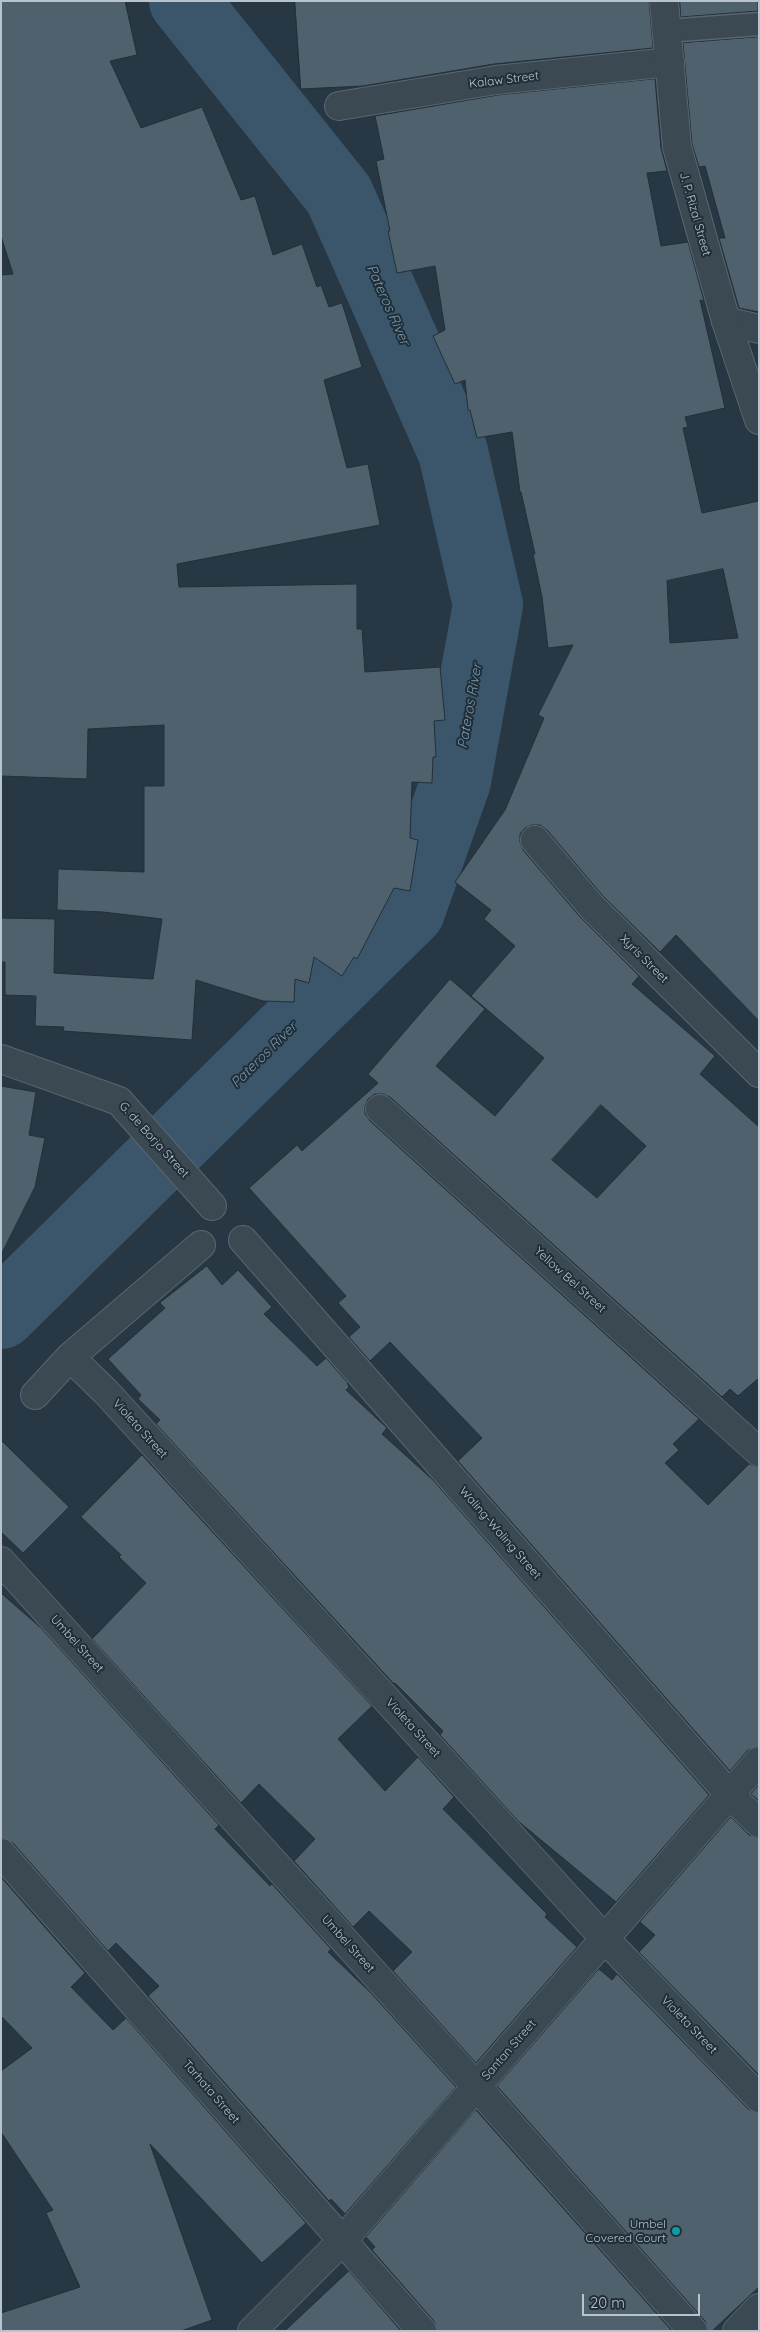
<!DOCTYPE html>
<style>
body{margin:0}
#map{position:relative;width:760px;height:2332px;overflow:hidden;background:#273743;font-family:Quicksand,sans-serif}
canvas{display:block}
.frame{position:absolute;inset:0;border:2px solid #b9c3cc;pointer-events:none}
.scale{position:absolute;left:582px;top:2294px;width:118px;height:22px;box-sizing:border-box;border:2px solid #b9c3cc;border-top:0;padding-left:6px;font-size:15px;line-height:18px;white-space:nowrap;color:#b9c3cc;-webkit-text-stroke:4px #202e38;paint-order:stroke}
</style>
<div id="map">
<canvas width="760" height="2332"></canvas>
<div class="frame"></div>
<div class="scale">20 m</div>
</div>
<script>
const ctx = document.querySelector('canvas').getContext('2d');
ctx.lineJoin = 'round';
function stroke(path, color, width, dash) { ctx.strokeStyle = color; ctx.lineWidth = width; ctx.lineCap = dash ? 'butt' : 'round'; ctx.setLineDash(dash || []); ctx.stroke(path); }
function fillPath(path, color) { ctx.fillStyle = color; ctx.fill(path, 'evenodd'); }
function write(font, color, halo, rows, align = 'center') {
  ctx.font = font + ' Quicksand,sans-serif'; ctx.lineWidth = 4; ctx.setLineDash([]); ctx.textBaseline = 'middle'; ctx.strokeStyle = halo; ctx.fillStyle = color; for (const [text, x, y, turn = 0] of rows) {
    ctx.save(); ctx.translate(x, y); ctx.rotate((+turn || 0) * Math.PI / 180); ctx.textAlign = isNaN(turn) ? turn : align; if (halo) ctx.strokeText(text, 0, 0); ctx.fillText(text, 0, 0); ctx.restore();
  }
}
const river = new Path2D(`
 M1,1314L410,911L456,781L488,605L453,452L339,195L184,1`);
const building = new Path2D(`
 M1,1H125L137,55L110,61L141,128L202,107L241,200L255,196L273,255L302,244L317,287L321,285L329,307L342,303L362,367L324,380L347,468L368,464L380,525L177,564L179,587L357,584V629H362L365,672L440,667L445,720L434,721L436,757H433L432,783L412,782L410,838L418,840L410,891L394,888L357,959L354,957L342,976L314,957L309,983L295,979L294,1002L263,1001L196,980L192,1040L63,1031L64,1027L35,1026L36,996L5,995V962H1V918L55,919L54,973L153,979L162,919L103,912L57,910L58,869L144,872V786H164V725L88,729L87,779L1,776V275L13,274L1,236Z
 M295,1H649L653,48L494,64L363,86L301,89Z
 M680,1H758V11L681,17Z
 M759,37V312L739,308L719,238H725L705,166L699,167L692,144L683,43Z
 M655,79L661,148L667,171L647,173L661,246L688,242L704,301L700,300L725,408L685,417L688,427L683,428L702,513L759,501V1021L676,935L660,952L603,896L547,830L540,825H532L525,828L520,834V842L523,850L580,917L639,976L632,984L715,1056L700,1074L759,1127V1378L738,1396L730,1389L722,1397L390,1097L383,1094H375L368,1099L365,1106V1114L370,1121L699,1419L673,1444L679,1450L665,1463L708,1505L749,1464L759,1467V1746L748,1750L730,1771L458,1461L482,1438L390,1342L370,1361L349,1337L360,1327L338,1303L346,1296L249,1188L297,1145L302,1151L378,1083L368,1074L450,979L485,1009L436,1066L495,1116L544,1058L471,996L515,946L484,919L491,910L455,882L505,810L544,718L538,715L573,645L548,648L542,597L533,554H535L521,492H520L512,432L477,438L470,410H468L465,380L455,384L433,336L445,330L435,266L397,273L388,231H390L376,161L384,159L375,116L498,95ZM723,569L738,638L670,643L667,581ZM601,1105L646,1146L597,1198L552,1160Z
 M1,1086L36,1092L29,1135L45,1138L35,1187L1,1255Z
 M207,1266L222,1285L238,1270L272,1307L264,1314L317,1366L326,1358L347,1382L349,1387L346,1390L387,1428L382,1434L433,1480L709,1795L616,1902L518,1821L440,1735L443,1731L395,1683L394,1684L156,1424L160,1420L138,1399L141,1395L108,1359L165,1308L160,1303Z
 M1,1440L69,1507L23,1553L1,1532Z
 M142,1455L372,1706L338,1739L385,1791L418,1757L454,1797L443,1809L547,1914L545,1917L577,1947L476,2063L393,1971L412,1952L369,1911L353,1927L294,1861L315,1839L259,1784L241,1803L92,1639L146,1583L119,1557L121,1555L81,1517Z
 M1,1593L41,1628L219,1825L215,1829L270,1886L272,1884L331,1949L328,1952L371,1993L456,2087L345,2214L331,2199L329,2201L148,1996L159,1986L116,1943L108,1951L13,1843L1,1838Z
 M759,1785V1801L751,1794Z
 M731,1817L749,1835L759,1838V2075L639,1952L655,1935L640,1922Z
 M1,1877L85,1973L71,1987L113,2030L126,2018L306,2223L262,2263L150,2144L212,2320L181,2331H1V2313L80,2287L46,2213L53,2210L1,2132V2071L32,2048L1,2016Z
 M599,1969L612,1980L617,1974L748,2109L759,2113V2287L712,2331H708L705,2321L497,2086Z
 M476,2110L672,2331H437L434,2321L372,2250L375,2247L366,2237Z
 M349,2271L401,2331H285Z`);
const service = new Path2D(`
 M667,31L759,24`);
const minor = new Path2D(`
 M339,106L496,80L670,62
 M726,321L759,329
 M535,840L592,907L759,1073
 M1,1059L119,1101L212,1206
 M380,1109L759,1452
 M243,1240L730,1795L759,1823
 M70,1357L107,1393L605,1939L759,2098
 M35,1395L70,1357L201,1245
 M1,1561L477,2087L693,2331
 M1,1853L422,2331
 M252,2331L342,2241L759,1761
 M737,2331L759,2308`);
const tertiary = new Path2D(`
 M664,1L677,147L726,321L759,420`);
const markers = [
 [676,2231,5,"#0f9aa8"]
];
const streetNames = [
 ["Kalaw Street",504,80,-7],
 ["J. P. Rizal Street",695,214,74],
 ["Xyris Street",644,959,45],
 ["G. de Borja Street",154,1140,48],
 ["Yellow Bel Street",570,1280,42],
 ["Violeta Street",140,1429,48],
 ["Waling-Waling Street",500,1533,49],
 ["Umbel Street",77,1644,48],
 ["Violeta Street",413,1728,48],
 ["Umbel Street",348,1944,48],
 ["Violeta Street",689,2025,46],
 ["Santan Street",509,2050,-49],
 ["Tarhata Street",211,2092,49]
];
const poiNames = [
 ["Umbel",666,2224],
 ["Covered Court",666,2238]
];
const waterNames = [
 ["Pateros River",388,305,66],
 ["Pateros River",470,706,-80],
 ["Pateros River",264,1055,-45]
];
stroke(river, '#3b566a', 70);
fillPath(building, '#50616e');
stroke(building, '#22303a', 1);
stroke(service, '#5a6670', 25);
stroke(minor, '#5a6670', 30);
stroke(tertiary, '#5a6670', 30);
stroke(service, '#3b4953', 22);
stroke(minor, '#3b4953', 28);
stroke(tertiary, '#3b4953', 28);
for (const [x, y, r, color] of markers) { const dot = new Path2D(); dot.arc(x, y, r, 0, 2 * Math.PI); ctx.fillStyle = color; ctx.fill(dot); stroke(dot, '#202e38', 2); }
write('12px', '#b9c3cc', '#202e38', streetNames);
write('12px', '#b9c3cc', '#202e38', poiNames, 'right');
write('italic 14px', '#7998af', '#202e38', waterNames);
</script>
